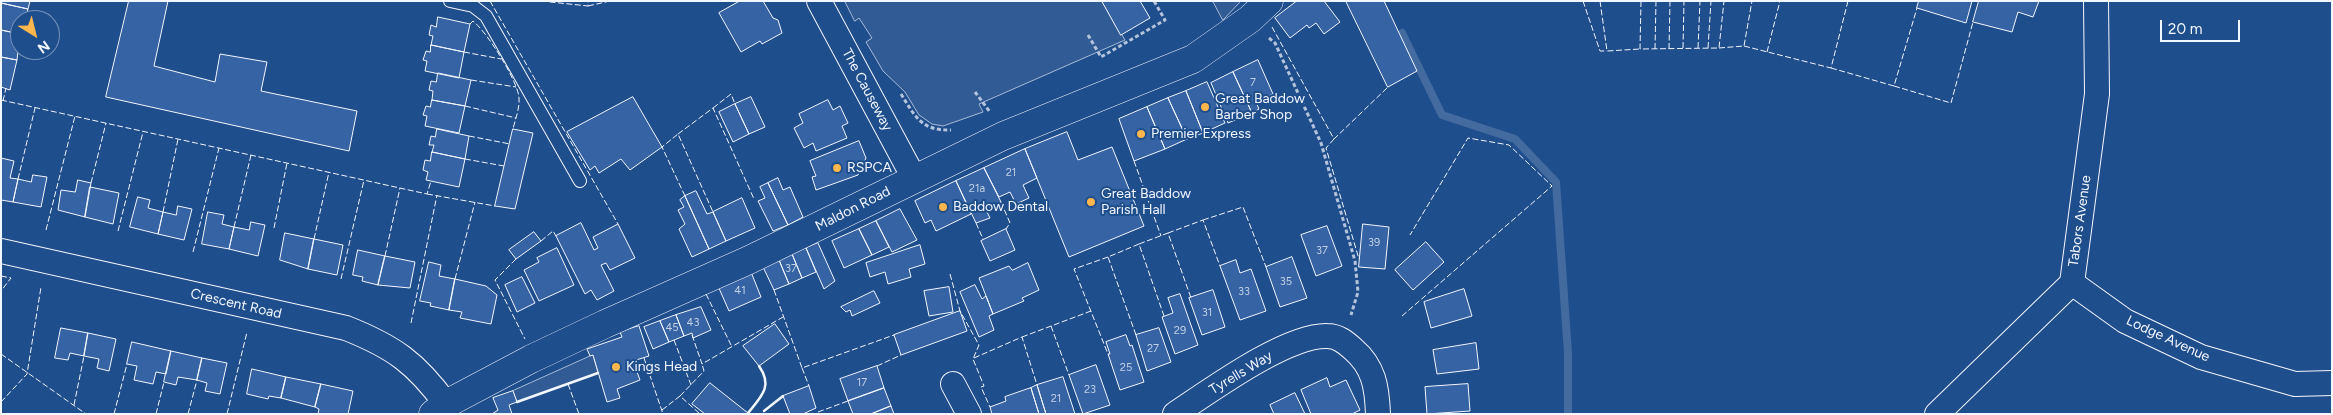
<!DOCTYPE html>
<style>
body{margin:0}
#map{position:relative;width:2333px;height:415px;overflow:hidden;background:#1f4e8c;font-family:Figtree,sans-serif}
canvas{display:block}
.frame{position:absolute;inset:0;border:2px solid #f2f6ff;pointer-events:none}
.north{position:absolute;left:10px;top:10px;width:50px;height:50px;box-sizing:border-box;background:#1f4e8c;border:1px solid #7391ba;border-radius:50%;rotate:144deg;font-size:14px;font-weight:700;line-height:20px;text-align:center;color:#f2f6ff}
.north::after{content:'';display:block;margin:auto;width:18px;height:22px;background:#ffb74d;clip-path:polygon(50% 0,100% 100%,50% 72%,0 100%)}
.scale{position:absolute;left:2160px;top:20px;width:80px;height:22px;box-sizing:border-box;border:2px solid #f2f6ff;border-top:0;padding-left:6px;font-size:15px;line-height:18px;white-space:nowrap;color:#f2f6ff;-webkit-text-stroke:4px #1f4e8c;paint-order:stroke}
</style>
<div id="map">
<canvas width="2333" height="415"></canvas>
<div class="frame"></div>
<div class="north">N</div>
<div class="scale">20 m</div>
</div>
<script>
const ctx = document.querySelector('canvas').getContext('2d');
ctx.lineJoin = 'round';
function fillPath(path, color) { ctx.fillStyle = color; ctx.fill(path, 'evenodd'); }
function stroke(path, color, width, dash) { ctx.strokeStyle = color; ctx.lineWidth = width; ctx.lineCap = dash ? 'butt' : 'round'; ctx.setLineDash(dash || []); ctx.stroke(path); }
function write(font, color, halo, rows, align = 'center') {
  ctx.font = font + ' Figtree,sans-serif'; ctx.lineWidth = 4; ctx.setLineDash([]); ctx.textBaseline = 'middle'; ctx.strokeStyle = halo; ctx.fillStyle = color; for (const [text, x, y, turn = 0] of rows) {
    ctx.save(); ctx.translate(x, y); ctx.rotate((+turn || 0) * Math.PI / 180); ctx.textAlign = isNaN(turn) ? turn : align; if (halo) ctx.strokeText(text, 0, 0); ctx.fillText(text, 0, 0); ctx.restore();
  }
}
const built = new Path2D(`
 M845,1H1102L1125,40L979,104L983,112L943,126L932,124L919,115L905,92L883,71L866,42L872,38L859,18L855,21Z
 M1213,1H1241L1223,20Z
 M593,355L598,373L517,402L513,391Z`);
const stream = new Path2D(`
 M1402,33L1442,115L1515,139L1556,182L1568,353V414`);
const building = new Path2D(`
 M1,1H30L28,9L1,3Z
 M129,1H168L154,66L215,82L220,54L267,62L261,91L357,111L349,151L106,97Z
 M740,1H763L773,18L778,20L782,33L762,44L760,41L741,52L719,13Z
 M1102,1H1140L1150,18L1121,35Z
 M1297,1H1324L1340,22L1324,34L1316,23L1309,28L1307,25L1290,38L1275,18Z
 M1346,1H1384L1417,71L1388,87Z
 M1919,1H1972L1966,23L1917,8Z
 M1979,1H2039L2033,17L2018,12L2012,32L1973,22Z
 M1,3L28,9L25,20H20V34L1,30Z
 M438,17L470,24L464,52L431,45L433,36L429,35L431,25L436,27Z
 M1,30L20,34L17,60L1,57Z
 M431,45L464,52L459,78L425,71L427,61L423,60L426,51L430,52Z
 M1,57L17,60L10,90L1,87Z
 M1258,60L1273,94L1256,102L1259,109L1252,113L1233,72Z
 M1233,72L1252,113L1228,123L1211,83Z
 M438,73L471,80L465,106L432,100L433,91L429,90L431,81L436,82Z
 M1207,82L1225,123L1203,133L1186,91Z
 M1186,91L1203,133L1187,139L1168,98Z
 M633,97L662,147L630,170L621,159L599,173L595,166L590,170L567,132Z
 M751,97L765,127L749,134L735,104Z
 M1168,98L1187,139L1165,149L1147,107Z
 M432,100L465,106L459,133L425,126L427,116L423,115L426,106L430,107Z
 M828,100L833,110L840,106L848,123L842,126L847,138L816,151L813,143L804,148L794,128L803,123L799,114Z
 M735,104L749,134L733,142L719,112Z
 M1147,107L1165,149L1134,161L1119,119Z
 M437,129L469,136L465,159L432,152L434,145H429L431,136L435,137Z
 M513,129L533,133L515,209L495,206Z
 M1067,132L1078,160L1112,147L1144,226L1069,257L1025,149Z
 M859,141L866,158L858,175L816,190L812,177L816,176L810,161Z
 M1025,149L1037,178L1023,185L1029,198L1016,204L1010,192L999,197L984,168Z
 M432,152L465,159L459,187L426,180L428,172L423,170L425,160L430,161Z
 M1,158L14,161L10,178L18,179L13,202L1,200Z
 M984,168L1001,202L986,210L990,218L976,223L956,181Z
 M33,175L47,177L41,207L13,202L18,179L31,182Z
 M778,178L783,190L790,187L803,217L788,225L768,183Z
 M78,180L91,183L85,217L58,210L61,190L75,192Z
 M956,181L971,214L936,231L931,220L925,223L915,201Z
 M768,183L788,225L773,231L758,201L765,198L760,187Z
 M90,187L119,193L113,224L85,217Z
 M696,191L707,214L713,212L726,241L709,249L685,196Z
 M685,196L709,249L692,257L679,229L685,224L678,210L684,207L680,200Z
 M138,197L150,200L148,208L163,212L158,234L130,227Z
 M742,198L755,228L726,241L713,212Z
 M178,206L192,209L184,240L158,234L163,212L176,215Z
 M900,209L917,240L892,252L876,221Z
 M208,212L224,215L222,224L234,227L229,249L202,244Z
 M876,221L889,247L872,255L859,229Z
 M251,222L265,225L258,256L229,249L234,227L249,230Z
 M581,223L594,250L598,248L593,237L618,224L635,258L610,270L606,263L601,265L614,291L597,300L591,290L585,294L556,236Z
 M1363,224L1389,227L1385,269L1359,267Z
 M1327,226L1342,266L1316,276L1301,235Z
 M859,229L872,255L844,268L832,241Z
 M1006,229L1015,250L990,261L981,241Z
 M534,232L541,241L516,259L509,250Z
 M285,233L314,239L308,269L280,260Z
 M314,239L343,245L337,275L308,269Z
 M1426,242L1444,262L1413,290L1395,270Z
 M818,243L835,281L824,289L806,248Z
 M920,245L925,264L909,269L911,277L888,284L885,272L870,277L866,263Z
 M557,248L574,285L539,301L524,270L539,262L537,258Z
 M806,248L816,272L802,278L792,254Z
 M358,250L385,256L378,285L362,281L363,277L353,275Z
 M792,254L802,278L789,284L779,260Z
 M385,256L415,262L410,288L378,285Z
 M1292,257L1307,298L1280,307L1266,267Z
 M779,260L789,284L774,290L763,267Z
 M1236,260L1240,273L1251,269L1266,311L1240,320L1220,266Z
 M429,262L441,265L439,276L455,279L449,310L430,306L431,303L420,301Z
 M1028,263L1039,290L1022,298L1024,301L993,314L979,278L1009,266L1012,270Z
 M751,272L761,297L729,311L718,286Z
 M522,277L535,303L517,312L505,285Z
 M455,279L486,286L497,295L491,324L460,318L462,312L449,310Z
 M975,285L982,299L986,296L993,314L989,316L994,330L979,337L960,292Z
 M949,287L953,312L929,316L924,291Z
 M1464,289L1472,316L1431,328L1424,302Z
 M1213,290L1225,327L1202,335L1189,298Z
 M874,291L880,303L852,316L850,310L846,312L841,307Z
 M1180,294L1198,345L1175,354L1162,317L1173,313L1168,298Z
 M701,307L711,330L693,338L692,333L684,336L676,315Z
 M960,311L967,331L901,355L894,335Z
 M676,315L684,336L669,342L660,321Z
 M660,321L669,342L653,349L644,327Z
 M775,324L789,344L759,366L743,346Z
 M639,326L649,356L633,361L640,380L617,389L620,398L607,402L593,355L590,356L587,349L622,337L620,332Z
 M61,328L88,333L84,356L70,353L68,360L55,358Z
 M1159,328L1171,362L1147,371L1136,335Z
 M88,333L116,339L109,371L97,368L99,359L84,356Z
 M1126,335L1130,346L1132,345L1144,382L1120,390L1108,354H1110L1106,342Z
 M132,342L171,351L166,374L156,372L153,384L134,380L137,366L127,364Z
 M1476,343L1479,369L1437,374L1433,350Z
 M171,351L202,358L197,380L178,377L176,385L164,382Z
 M202,358L227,363L220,394L205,391L207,383L197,380Z
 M1096,365L1110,405L1083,414L1069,375Z
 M877,366L884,388L848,401L840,379Z
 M252,369L286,377L281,398L269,396L268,399L247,394Z
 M286,377L321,384L315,407L281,398Z
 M1063,377L1075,414H1046L1037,385Z
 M1327,378L1330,387L1346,380L1360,410L1352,414H1311L1301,390Z
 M710,383L748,413L749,414H705L692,404Z
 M321,384L353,391L348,414H318L319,409L315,407Z
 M1468,384L1470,411L1427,414L1425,387Z
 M1037,385L1046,414H1039L1031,388Z
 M809,386L816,408L803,414H790L783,396Z
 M884,388L891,406L871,414H853L848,401Z
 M1031,388L1039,414H992L990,407L1006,401L1005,397Z
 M513,391L517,402L509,405L512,414H492L498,410L493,398Z
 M1295,393L1305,414H1274L1270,405Z
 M891,406L894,414H871Z`);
const path = new Path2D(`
 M1088,35L1101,57L1165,20L1154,1
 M1269,38L1275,43L1321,143L1355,261L1358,292L1351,315
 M975,92L990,112
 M901,94C915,116 921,131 951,130`);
const lane = new Path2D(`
 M450,1L473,6L486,16L580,181`);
const street = new Path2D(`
 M819,1L914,178
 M1,251L346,328C394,347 416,363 446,404
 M2072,283L2125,321L2201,357L2295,384L2332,383
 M953,384L969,414
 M1175,414C1210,391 1286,335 1327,336C1338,336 1345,342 1353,349C1374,367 1377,387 1378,414
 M1937,414L2072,283L2097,94L2096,1`);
const secondary = new Path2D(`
 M433,414L446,404L531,359L605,324L749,260L1003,136L1193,59L1250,19L1269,1`);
const fence = new Path2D(`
 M490,1L618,224
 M541,1L588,6V1
 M1583,1L1600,51H1607
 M1600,1L1607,51L1640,49
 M1641,1L1640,49L1719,48L1724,1
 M588,6L610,1
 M470,24L473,21C487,32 518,81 519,98C520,108 515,120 513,129
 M1272,27L1334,139L1388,87
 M1744,46L1831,68L1848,1
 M1683,48L1684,1
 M1698,48L1700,1
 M1708,48L1711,1
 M1719,48L1744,46L1752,1
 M1655,49L1656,1
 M1669,49L1670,1
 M464,52L501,59
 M1767,52L1780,1
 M1831,68L1894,86L1917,8
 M471,80L516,87
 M1894,86L1951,103L1973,22
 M1,100L427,194L431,181
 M3,101L6,88
 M465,106L516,118
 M713,108L731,94L735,104
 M678,134L713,108L754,199
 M469,136L510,144
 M1334,139L1326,148L1359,259
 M465,159L504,166
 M1134,161L1161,236
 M18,179L35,108
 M91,183L106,123
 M427,194L495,206
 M685,196L662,147L678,134L713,212
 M1001,202L1010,223L1006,229
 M163,212L178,139
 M1203,220L1243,207L1266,267
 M976,223L983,239
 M234,227L251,155
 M274,228L287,163
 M46,230L75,116
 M118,231L143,132
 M1168,233L1203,220L1220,266
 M314,239L329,172
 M541,241L553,231L556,236
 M1139,244L1168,233L1191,298
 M193,252L219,148
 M385,256L400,188
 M1108,257L1074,269L1108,354
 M516,259L495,280L525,339
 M950,274L960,311L979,345L973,359L984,386L981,387L990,407
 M1,276L11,278L1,291
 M341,279L364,180
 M455,279L475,202
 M774,290L802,368L894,335
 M706,294L732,347
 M1402,316L1552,186L1509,145L1468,138L1410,235
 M411,323L437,195
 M1051,326L1069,375
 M692,335L702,364L783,317
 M1136,335L1108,257L1139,244L1164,316
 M1022,337L1091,311
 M674,340L691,385
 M1,354L86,414
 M644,358L663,414
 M974,358L1022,337L1037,385
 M877,366L901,355
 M802,368L809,386
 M568,384L579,414
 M680,396L704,371L702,364
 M1,402L27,374L41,287
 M74,405L84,356
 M662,410L680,396L700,414
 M818,412L848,401
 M114,414L127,364
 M156,414L164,382
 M188,414L197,380
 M227,414L247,332`);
const wall = new Path2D(`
 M517,402L598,373
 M764,411L783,396
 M748,413C762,396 773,386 759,366`);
const markers = [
 [1205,107,5,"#ffb74d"],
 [1141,134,5,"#ffb74d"],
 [837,168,5,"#ffb74d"],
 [1091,202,5,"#ffb74d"],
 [943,207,5,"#ffb74d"],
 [616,367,5,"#ffb74d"]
];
const numberNames = [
 ["7",1253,83],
 ["21",1011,173],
 ["21a",977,189],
 ["39",1374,243],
 ["37",1322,251],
 ["37",791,269],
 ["35",1286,282],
 ["41",740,291],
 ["33",1244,292],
 ["31",1207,313],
 ["43",693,323],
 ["45",672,328],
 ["29",1180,331],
 ["27",1153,349],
 ["25",1126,368],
 ["17",862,383],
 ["23",1090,390],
 ["21",1056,399]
];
const streetNames = [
 ["The Causeway",867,90,62],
 ["Maldon Road",853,209,-27],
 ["Tabors Avenue",2080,221,-82],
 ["Crescent Road",236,304,13],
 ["Lodge Avenue",2168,339,25],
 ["Tyrells Way",1241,373,-31]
];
const poiNames = [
 ["Great Baddow",1215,99],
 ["Barber Shop",1215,115],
 ["Premier Express",1151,134],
 ["RSPCA",847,168],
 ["Great Baddow",1101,194],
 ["Parish Hall",1101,210],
 ["Baddow Dental",953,207],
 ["Kings Head",626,367]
];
fillPath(built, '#305b95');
stroke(built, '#a8bbd7', 1);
stroke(stream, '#446ba0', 8);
fillPath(building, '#3563a3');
stroke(building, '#f2f6ff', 1);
stroke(lane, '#f2f6ff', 14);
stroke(street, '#f2f6ff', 26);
stroke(secondary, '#f2f6ff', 29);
stroke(path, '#b3c4dc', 3, [4, 2.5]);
stroke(lane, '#1f4e8c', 12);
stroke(street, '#1f4e8c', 24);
stroke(secondary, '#1f4e8c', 28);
stroke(fence, '#f2f6ff', 1, [6, 2.5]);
stroke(wall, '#f2f6ff', 2.5);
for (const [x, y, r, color] of markers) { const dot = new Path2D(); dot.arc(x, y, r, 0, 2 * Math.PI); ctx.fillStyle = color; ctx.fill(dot); stroke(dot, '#1f4e8c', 2); }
write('11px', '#c3d1e8', null, numberNames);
write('14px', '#f2f6ff', '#1f4e8c', streetNames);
write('14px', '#f2f6ff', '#1f4e8c', poiNames, 'left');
</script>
